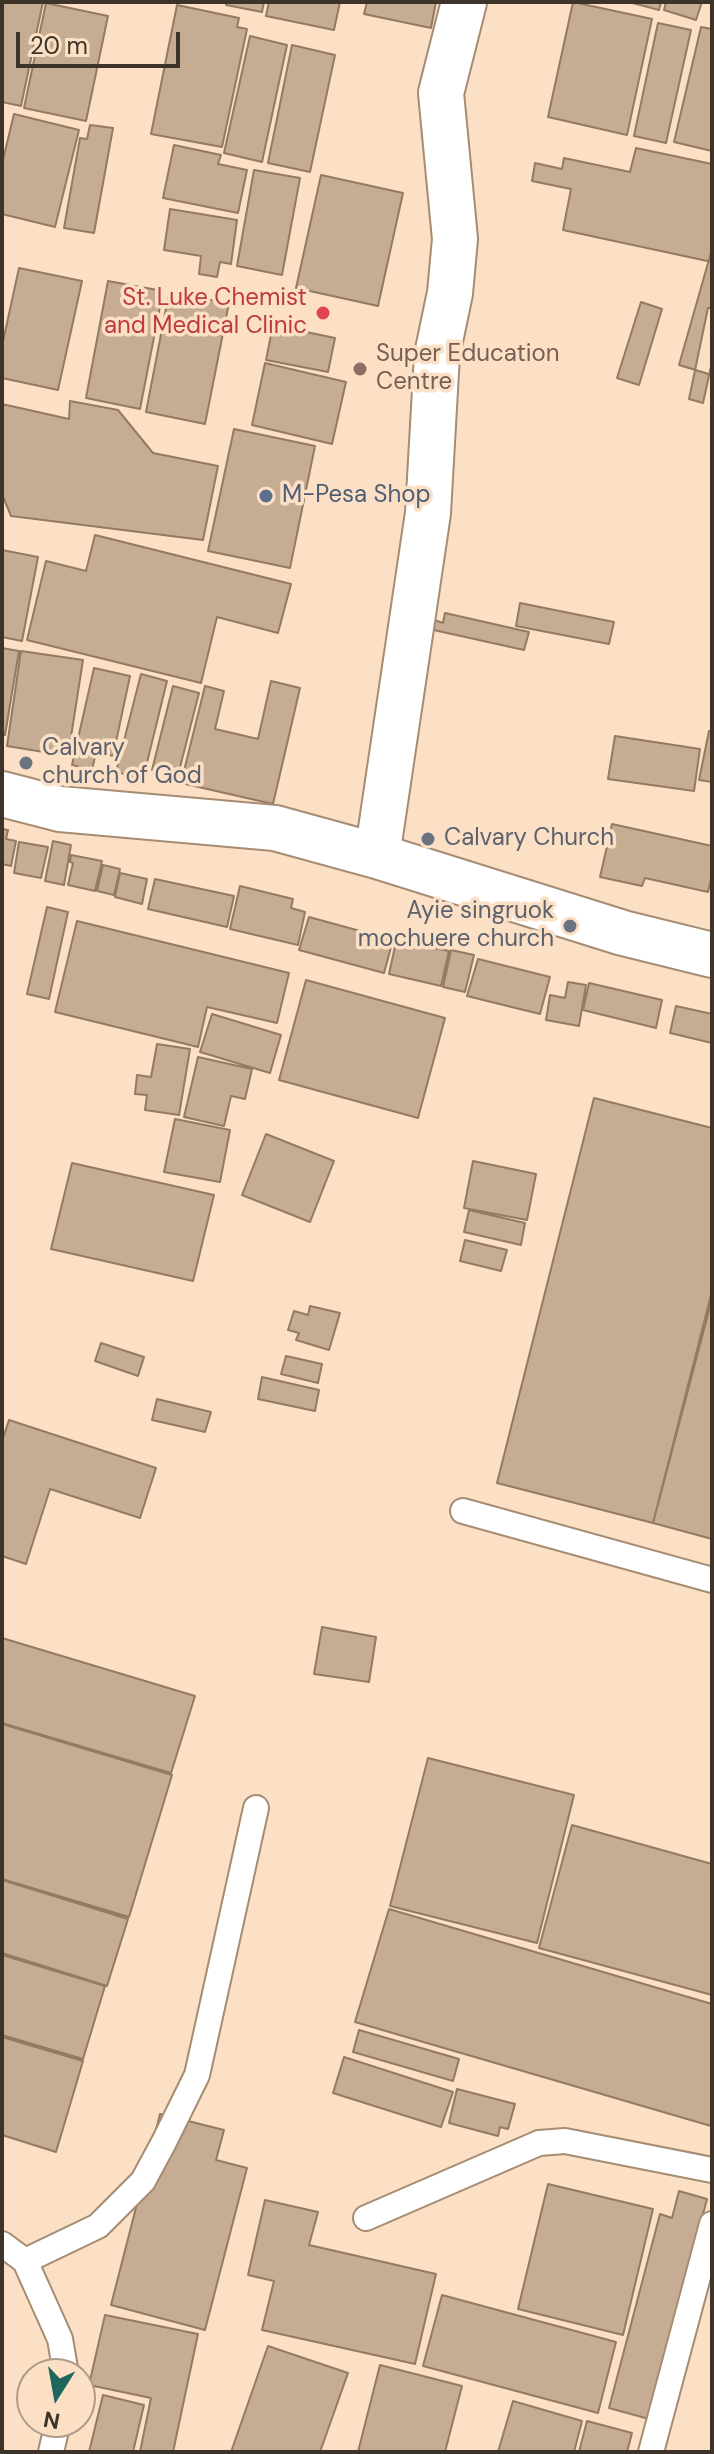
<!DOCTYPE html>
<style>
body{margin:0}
#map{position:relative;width:714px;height:2454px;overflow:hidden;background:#fbe0c5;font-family:"DM Sans",sans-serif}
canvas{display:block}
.frame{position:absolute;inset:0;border:4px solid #3d3328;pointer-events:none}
.north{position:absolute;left:16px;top:2358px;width:80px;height:80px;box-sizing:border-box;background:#fbe0c5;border:2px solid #af9b86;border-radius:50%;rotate:191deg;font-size:22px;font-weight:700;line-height:32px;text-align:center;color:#3d3328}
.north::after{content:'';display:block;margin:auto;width:28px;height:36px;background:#1f665c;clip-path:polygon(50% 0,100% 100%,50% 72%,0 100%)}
.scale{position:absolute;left:16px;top:32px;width:164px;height:36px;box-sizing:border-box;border:4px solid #3d3328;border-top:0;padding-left:10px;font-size:24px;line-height:28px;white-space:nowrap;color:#3d3328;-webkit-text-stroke:6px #fbe0c5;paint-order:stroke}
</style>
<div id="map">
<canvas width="714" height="2454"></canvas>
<div class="frame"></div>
<div class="north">N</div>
<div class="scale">20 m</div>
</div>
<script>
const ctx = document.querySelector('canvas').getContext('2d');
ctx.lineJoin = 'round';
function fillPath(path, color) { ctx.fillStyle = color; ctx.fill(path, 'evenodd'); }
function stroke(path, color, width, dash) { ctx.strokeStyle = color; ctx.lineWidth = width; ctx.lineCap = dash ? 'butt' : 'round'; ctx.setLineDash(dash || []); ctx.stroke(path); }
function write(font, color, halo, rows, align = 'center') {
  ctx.font = font + ' "DM Sans",sans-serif'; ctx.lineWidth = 7; ctx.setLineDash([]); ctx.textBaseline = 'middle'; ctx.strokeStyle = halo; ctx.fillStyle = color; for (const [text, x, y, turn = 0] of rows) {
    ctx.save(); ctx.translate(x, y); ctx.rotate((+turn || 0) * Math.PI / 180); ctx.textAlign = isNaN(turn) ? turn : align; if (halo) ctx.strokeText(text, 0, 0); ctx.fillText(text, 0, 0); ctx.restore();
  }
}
const building = new Path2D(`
 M2,2H43L21,106L2,102Z
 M227,2H264L262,12L226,5Z
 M269,2H340L334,30L266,16Z
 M367,2H436L431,28L364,14Z
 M573,2L652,19L627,135L548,117Z
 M629,2H661L659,10Z
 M666,2H702L696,20L664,10Z
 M46,3L108,16L86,121L24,108Z
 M177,5L239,18L237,27L247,29L222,147L151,134Z
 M658,23L691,30L666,143L634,136Z
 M701,27L712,29V151L674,142Z
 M250,36L287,45L262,162L224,153Z
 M292,45L335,55L310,172L268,163Z
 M14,114L79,130L55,227L2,214V164Z
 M90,125L113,128L94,233L64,228L80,138L87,139Z
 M174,145L221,155L218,164L247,170L238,213L163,198Z
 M636,148L712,164V262L563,230L571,189L532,181L535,163L562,169L564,158L630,172Z
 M254,170L300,178L282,275L237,266Z
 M321,175L403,193L378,306L296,288Z
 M170,209L237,220L231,264L220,262L217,277L199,274L201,256L164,250Z
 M712,249V375L679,365Z
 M19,268L82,281L58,390L2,378V346Z
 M108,281L163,291L140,409L86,398Z
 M169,293L229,303L205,424L146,412Z
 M641,302L662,309L639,385L617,378Z
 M708,308H712V362L703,403L689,399Z
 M273,325L335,338L328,372L266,360Z
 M265,363L346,382L332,444L252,425Z
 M70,401L118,410L153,453L218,466L203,540L11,516L2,494V404L69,419Z
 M234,429L315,446L290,568L208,551Z
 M95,535L291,584L278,633L217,617L201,683L27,640L46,561L86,571Z
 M2,550L38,557L22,641L2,637Z
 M520,603L614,622L609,644L516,626Z
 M445,613L529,632L524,650L429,629L431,619L443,623Z
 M2,648L19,651L5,735H2Z
 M21,651L83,660L68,756L7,746Z
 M94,668L130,676L113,756L96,752L92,770L72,765Z
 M141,674L167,681L143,779L116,772Z
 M271,681L300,688L273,804L181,783L205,686L224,691L215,729L258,739Z
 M173,686L199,693L178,775L152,770Z
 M709,731H712V782L699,780Z
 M615,736L700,749L694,791L608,779Z
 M612,824L712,846V875L708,892L645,878L642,886L600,877Z
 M2,829L8,830L6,839L16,841L11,866L2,864Z
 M53,841L71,845L64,885L45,881Z
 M19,842L48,847L41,878L14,873Z
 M71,855L102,861L95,891L68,885L73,863L70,862Z
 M103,865L120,869L114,895L97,891Z
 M120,873L147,879L142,904L115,897Z
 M155,879L234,896L227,927L148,909Z
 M240,886L293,899L291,908L305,912L298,945L230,929Z
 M47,907L68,912L49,999L27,994Z
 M309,917L393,940L384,973L299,950Z
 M77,921L289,973L277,1023L207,1007L198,1047L55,1012Z
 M411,934L431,939L430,947L449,951L441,986L389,974L396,942L408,945Z
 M451,950L474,955L465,992L443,987Z
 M478,959L550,977L540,1014L467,996Z
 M306,980L445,1018L418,1118L279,1080Z
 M568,982L586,985L579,1026L546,1020L550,995L565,998Z
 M589,983L662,1000L656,1028L583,1010Z
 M676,1006L712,1014V1043L670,1033Z
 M212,1014L281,1035L270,1073L200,1052Z
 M157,1044L190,1049L179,1115L145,1110L147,1095L135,1094L137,1075L151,1077Z
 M198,1057L252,1069L245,1099L231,1096L224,1126L184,1117Z
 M594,1098L712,1128V1291L653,1523L497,1483Z
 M175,1119L230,1130L220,1182L164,1172Z
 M266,1134L334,1161L310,1222L242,1195Z
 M473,1161L536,1174L527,1220L464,1208Z
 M72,1163L214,1195L193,1281L51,1249Z
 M469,1210L525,1223L521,1245L464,1232Z
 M465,1240L507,1250L501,1271L460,1261Z
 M712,1299V1539L653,1523Z
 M310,1306L340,1313L329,1350L296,1340L299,1333L288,1330L294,1311L308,1315Z
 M101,1343L144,1357L138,1376L95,1361Z
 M286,1356L322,1364L318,1383L281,1374Z
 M262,1377L319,1390L315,1411L258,1399Z
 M157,1399L211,1412L205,1432L152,1420Z
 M9,1420L156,1468L140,1518L50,1489L26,1564L2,1556V1441Z
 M322,1627L376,1637L369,1682L314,1674Z
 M2,1638L195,1696L171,1773L2,1723Z
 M2,1724L172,1775L129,1917L2,1879Z
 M428,1758L574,1795L537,1943L390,1906Z
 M572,1825L712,1864V1995L539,1948Z
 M2,1880L128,1919L107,1986L2,1953Z
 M389,1909L712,2004L711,2126L355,2022Z
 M2,1955L105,1986L83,2059L2,2035Z
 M359,2030L459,2059L453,2081L353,2052Z
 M2,2037L83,2061L56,2152L2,2135Z
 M344,2057L453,2092L441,2127L333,2093Z
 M457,2089L515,2104L508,2129L500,2127L498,2136L449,2123Z
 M160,2114L224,2130L216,2160L247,2168L205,2330L111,2305Z
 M548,2184L653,2209L623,2335L518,2309Z
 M679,2191L707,2199L649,2419L609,2408L660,2214L672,2218Z
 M265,2200L318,2212L309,2245L436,2274L415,2364L262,2330L274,2281L248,2275Z
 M442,2295L616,2342L598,2413L423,2366Z
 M105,2315L198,2334L173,2452H140L151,2398L89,2385Z
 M268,2346L348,2373L320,2452H231Z
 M380,2365L462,2386L445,2452H358Z
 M103,2395L144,2405L133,2452H89Z
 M513,2401L582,2421L574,2452H498Z
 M587,2421L632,2433L627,2452H579Z`);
const service = new Path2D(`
 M463,1511L712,1580
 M366,2218L539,2143L565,2141L712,2170
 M2,2244L25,2261L60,2339L66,2374
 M25,2261L98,2226L143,2181L164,2142L197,2075L256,1808
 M51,2452L58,2422
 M651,2452L712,2224`);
const minor = new Path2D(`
 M2,794L60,809L275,828L377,856L623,933L712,955
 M377,856L428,513L437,355L450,293L455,239L441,93L464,2`);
const markers = [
 [323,313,8,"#e0444e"],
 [360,369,8,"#8d6e63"],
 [266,496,8,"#5c6f8a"],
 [26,763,8,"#6b7280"],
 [428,839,8,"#6b7280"],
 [570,926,8,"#6b7280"]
];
const healthNames = [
 ["St. Luke Chemist",307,299],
 ["and Medical Clinic",307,327]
];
const educationNames = [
 ["Super Education",376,355],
 ["Centre",376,383]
];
const serviceNames = [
 ["M-Pesa Shop",282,496]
];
const worshipNames = [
 ["Calvary",42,749],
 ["church of God",42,777],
 ["Calvary Church",444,839],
 ["Ayie singruok",554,912,"right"],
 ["mochuere church",554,940,"right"]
];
fillPath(building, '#c6ac92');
stroke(building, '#937a61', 2);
stroke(service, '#a58c72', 28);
stroke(minor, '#a58c72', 48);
stroke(service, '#fff', 24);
stroke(minor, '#fff', 44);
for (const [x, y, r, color] of markers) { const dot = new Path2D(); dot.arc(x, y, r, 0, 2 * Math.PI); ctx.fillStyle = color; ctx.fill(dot); stroke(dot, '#fbe0c5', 3); }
write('24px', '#be3a42', '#fbe0c5', healthNames, 'right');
write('24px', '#785e54', '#fbe0c5', educationNames, 'left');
write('24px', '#4e5e75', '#fbe0c5', serviceNames, 'left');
write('24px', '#5b616d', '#fbe0c5', worshipNames, 'left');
</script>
